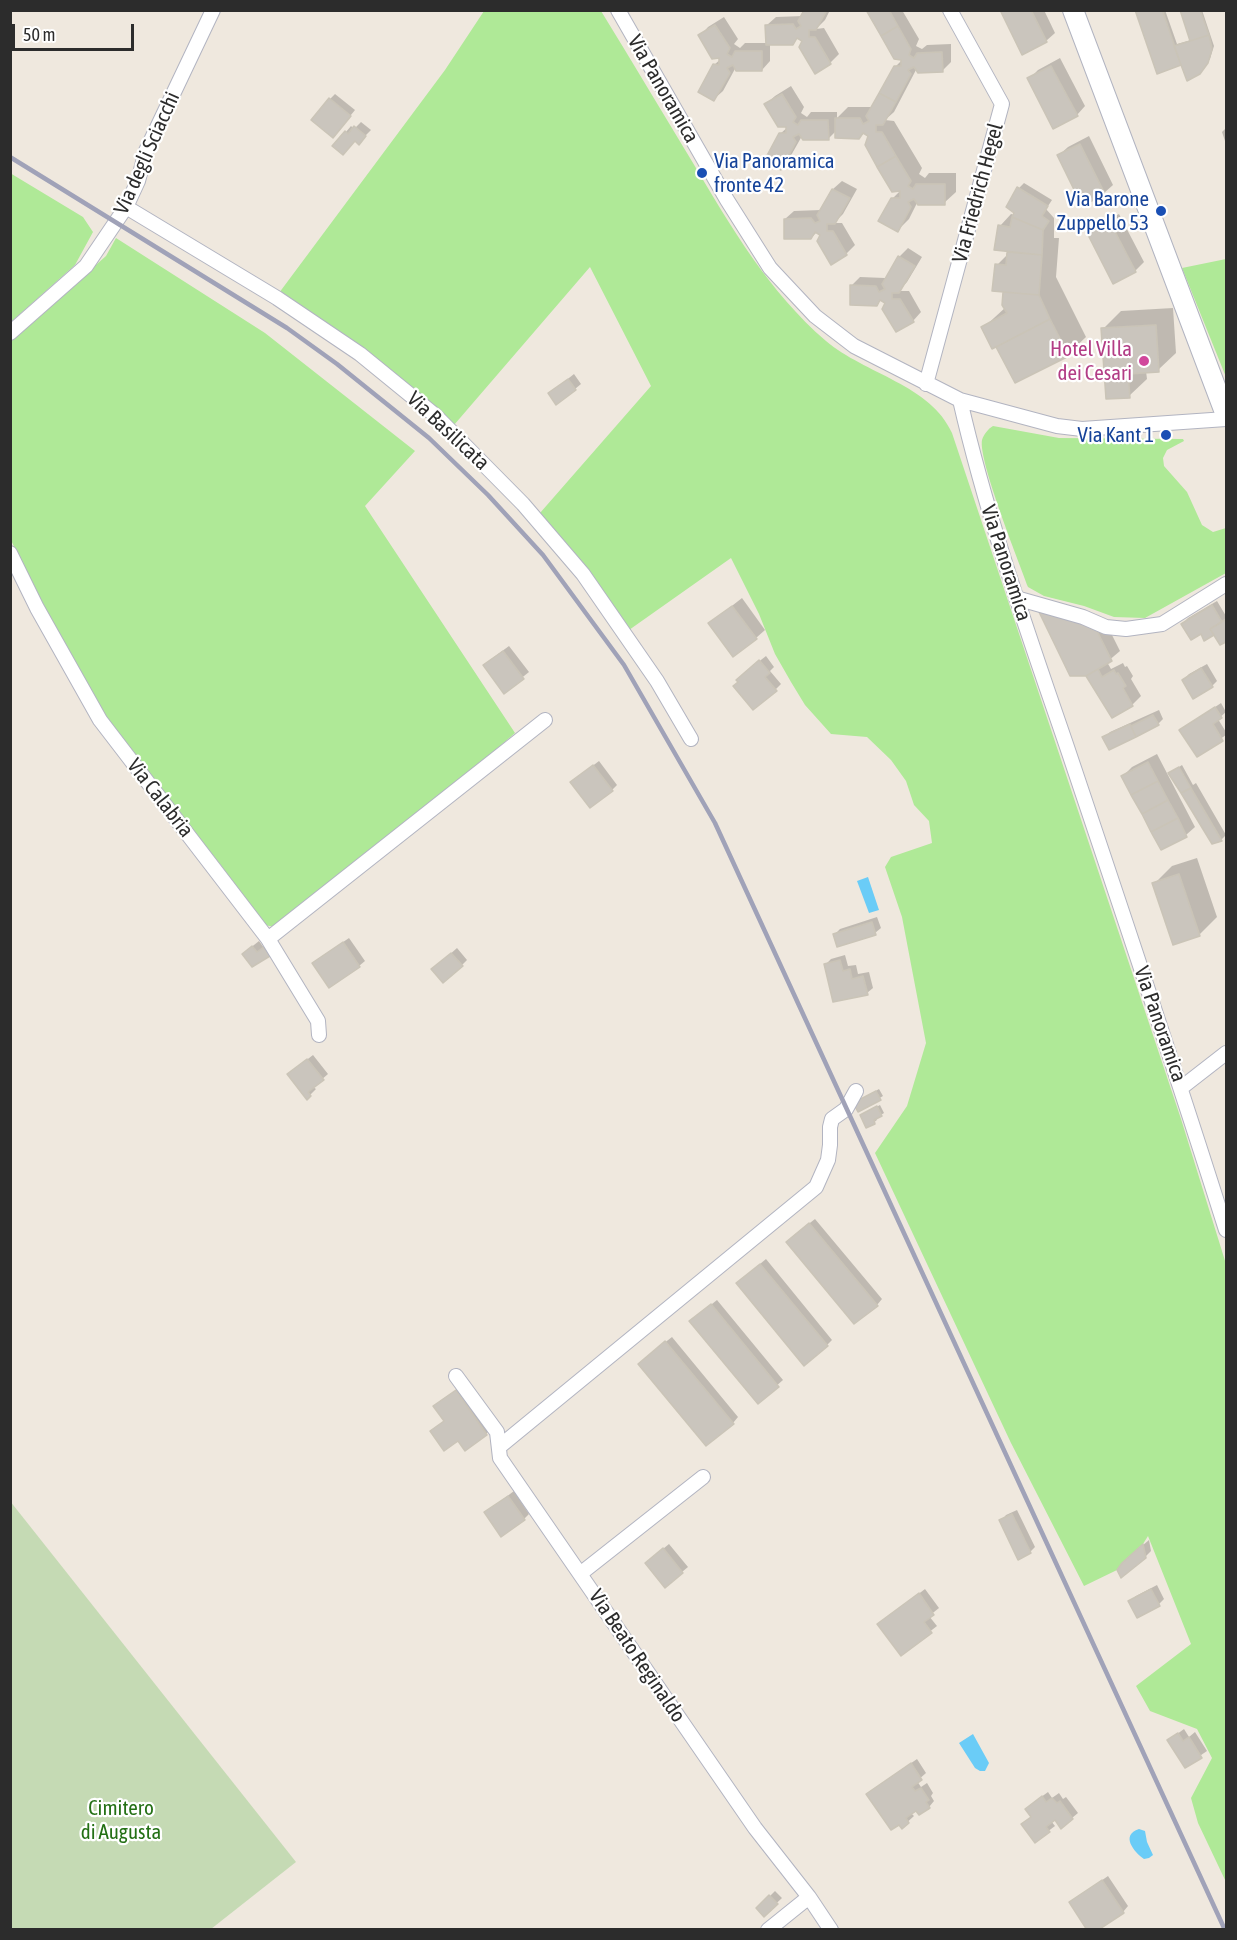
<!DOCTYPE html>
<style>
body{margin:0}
#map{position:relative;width:1237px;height:1940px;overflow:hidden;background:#efe8de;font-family:"Asap Condensed",sans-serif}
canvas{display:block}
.frame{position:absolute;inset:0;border:12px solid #2c2c2c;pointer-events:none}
.scale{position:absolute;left:12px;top:24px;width:122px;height:27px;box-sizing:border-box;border:3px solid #2c2c2c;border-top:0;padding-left:8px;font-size:18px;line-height:21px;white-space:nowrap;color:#2c2c2c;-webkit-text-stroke:4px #fff;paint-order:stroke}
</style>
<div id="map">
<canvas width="1237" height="1940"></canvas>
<div class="frame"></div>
<div class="scale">50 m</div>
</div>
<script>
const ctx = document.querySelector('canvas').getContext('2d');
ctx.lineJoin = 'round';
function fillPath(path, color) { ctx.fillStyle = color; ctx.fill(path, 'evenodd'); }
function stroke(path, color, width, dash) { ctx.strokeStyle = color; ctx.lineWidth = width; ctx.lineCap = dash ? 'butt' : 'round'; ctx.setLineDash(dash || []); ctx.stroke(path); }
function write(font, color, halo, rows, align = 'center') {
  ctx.font = font + ' "Asap Condensed",sans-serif'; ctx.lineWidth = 4.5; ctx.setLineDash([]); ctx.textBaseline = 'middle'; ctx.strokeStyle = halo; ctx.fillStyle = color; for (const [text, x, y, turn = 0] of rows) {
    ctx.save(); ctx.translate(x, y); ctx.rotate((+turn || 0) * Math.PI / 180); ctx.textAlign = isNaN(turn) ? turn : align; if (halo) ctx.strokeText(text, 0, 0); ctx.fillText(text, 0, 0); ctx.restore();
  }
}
const green = new Path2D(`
 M484,11H601C632,61 662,112 693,163C731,227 769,292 826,341C865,374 931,385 952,433L1181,1119L1226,1264V1882L1198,1823L1191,1798L1212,1758L1197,1729L1150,1711L1136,1686L1191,1644L1148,1536L1143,1544L1122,1563L1117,1570L1084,1586L1011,1443L875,1153L907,1106L926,1043L902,917L885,867L891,857L932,843L929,821L914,805L906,781L891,760L867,737L831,734L805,705L791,682L775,654L759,614L731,558L629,630L540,513L651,386L590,267L454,425L279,293L445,70Z
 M10,173L83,217L93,232L75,265L11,322Z
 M116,238L265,333L415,451L365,506L515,733L476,767L275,927L264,925L220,864L107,723L41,606L11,540L10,341L106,256Z
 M1226,259V377L1182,268Z
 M993,426L1059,438L1183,439L1184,441L1167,450L1163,458L1164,466L1187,492L1202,525L1213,532L1226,528V573L1145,618L1114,617L1084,606L1044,596L1028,587C1019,562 978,460 982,440C984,434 988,429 993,426Z`);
const cemetery = new Path2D(`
 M10,1501L296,1862L211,1929H11Z`);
const water = new Path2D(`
 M868,877L879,910L869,913L857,881Z
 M973,1734L989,1763L985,1771H980L975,1768L959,1743Z
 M1139,1829L1145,1831L1147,1842L1153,1855L1149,1858L1144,1859C1134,1852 1120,1835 1139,1829Z`);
const shadow = new Path2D(`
 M806,10H830L825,20L816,29L824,28L839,54L830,63L816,72L804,40L798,37L792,43L770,44V61L762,70L736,67L723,91L714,99V65L723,57L700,36L708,27L724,17L738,39L734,44L740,48L745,43H768L767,25L776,17L803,16Z
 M868,10H902L919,39L916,46L922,49L927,45L951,44V62L942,71L917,68L894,112L885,120L894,121L922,168L919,174L925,178L929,173H956V192L944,203H917L909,219L898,230L892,199L901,190L870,135L865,132L859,138L836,131L828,139L802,136L789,159L780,168V134L789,126L766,104L775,96L791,86L804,107L801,113L807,117L811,112H837V118L848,107H873L895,67L904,58Z
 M1001,10H1044L1055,33L1046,41Z
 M1137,10H1165L1177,44L1191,40L1181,10H1202L1214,46L1210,59L1202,70L1182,63L1158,72Z
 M1060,58L1085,106L1077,115L1029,79L1038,70Z
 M335,94L355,110L338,131L330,99Z
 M361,122L371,130L364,137L334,146L351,126L354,129Z
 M1226,128V144L1222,132Z
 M1089,136L1113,185L1104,193L1059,155L1068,147Z
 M842,181L857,189L843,214L834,223H842L855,245L846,254L822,235L817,232L811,238L785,219L794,211L821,210L833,189Z
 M1024,183L1052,200L1046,209L1054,218V238H1059L1056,277L1086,337L1068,354L1016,381L997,345L983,328L1006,307L1004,304L1005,290L997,265L1009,253V250L1000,226L1011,214L1015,215L1019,188Z
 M1119,214L1144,262L1135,271L1089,234L1097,225Z
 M908,248L922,257L907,282L899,291H909L921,312L913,321L881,299L876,304L851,286L860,277L885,278L886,280L899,257Z
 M1173,308L1176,353L1158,370L1146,371L1147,379L1129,396L1103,329L1121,311Z
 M574,374L581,384L575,389L550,393Z
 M742,598L765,630L756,638L710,623Z
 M1217,601L1226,616V640L1221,643L1215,633L1182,624L1188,618Z
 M1049,605L1106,623L1120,651L1107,662L1111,669L1123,663L1125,667L1127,666L1133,676L1131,679L1141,696L1132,705L1113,716L1087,675L1041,613Z
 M509,646L529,672L504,692L490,660Z
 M766,656L774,667L770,671L781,684L776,689L739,682L743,674Z
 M1207,664L1217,681L1212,686L1183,680L1189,674Z
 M1221,703L1226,712L1218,719L1226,732V735L1197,755L1181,730Z
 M1159,710L1163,719L1158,724L1109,748L1104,738L1110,732Z
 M1157,754L1195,827L1186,835L1162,848L1123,776L1132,767Z
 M599,761L617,785L612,790L578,777Z
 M1182,765L1193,785L1196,783L1226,835L1221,840L1170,773Z
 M1197,858L1217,917L1199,935L1154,884L1172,866Z
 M877,917L881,928L875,933L834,935L840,929Z
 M349,938L365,961L359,966L320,958Z
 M259,941L264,948L270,943L274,949L253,965L249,949Z
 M457,948L467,960L462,965L439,964Z
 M845,955L848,966L856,965L858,974L869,972L873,988L867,993L826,964L831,959Z
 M313,1055L328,1074L313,1087L316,1089L307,1098L295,1069Z
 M879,1089L883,1096L859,1110L858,1101Z
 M880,1105L884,1113L876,1118L877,1120L874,1122L862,1115Z
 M815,1219L882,1299L877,1305L793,1236Z
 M766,1259L832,1340L827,1345L743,1278Z
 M717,1300L783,1380L758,1402L697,1316Z
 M672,1337L738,1417L733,1423L645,1358Z
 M462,1386L492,1428L486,1434L458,1439L432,1431L445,1420L440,1401Z
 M514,1491L529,1514L524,1519L486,1512Z
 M1017,1510L1035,1547L1030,1552L1001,1521L1006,1515Z
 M1149,1540L1151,1551L1145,1557H1129Z
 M669,1544L688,1567L665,1586L652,1558Z
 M1157,1585L1164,1599L1159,1604L1130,1602L1136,1596Z
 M925,1589L939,1608L929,1616L937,1626L901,1654L879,1624Z
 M1184,1729L1189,1737L1195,1732L1207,1751L1185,1766L1169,1740Z
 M917,1759L926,1773L917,1781L921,1787L927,1783L933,1793L931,1796L934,1801L929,1807L916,1809L911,1813L914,1816L902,1827L874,1789Z
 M1048,1792L1052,1798L1059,1793L1063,1799L1066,1797L1078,1813L1072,1818H1055L1051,1821L1055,1826L1035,1841L1033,1803Z
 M1108,1876L1128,1906L1123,1912L1071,1902Z
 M775,1891L782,1898L764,1915L758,1908Z`);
const building = new Path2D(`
 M804,10H827L816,30H809V37H815L831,64L815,74L799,47L802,41L797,38L793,45H766L765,25L793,24L796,29L801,26L798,21Z
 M866,10H889L898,26L881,36Z
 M1000,10H1031L1047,42L1022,55Z
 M1135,10H1168L1163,12L1181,65L1157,74Z
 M1180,10H1200L1209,35L1190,41Z
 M715,25L730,48L727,54L732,57L735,51H762V71H736L733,65L727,68L730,73L714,101L698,92L713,64L719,65V58L712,59L698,35Z
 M898,26L911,49L909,55L914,58L917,53L942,52L943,72L918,73L914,67L908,70L911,74L896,102L879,93L894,66H901V60L894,59L881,36Z
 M1209,35L1212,49L1208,63L1200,74L1187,81L1174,46Z
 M1051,66L1078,116L1053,129L1027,78Z
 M879,93L896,102L883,125H876V132H882L896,156L877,167L865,145L868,136L863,133L859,139L835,138V118H860L863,124L869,121L866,116Z
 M782,94L796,117L793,122L798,125L801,120H828L829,140H803L799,134L793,137L796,142L781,170L764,161L779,133H786V127H778L764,104Z
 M329,98L351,116L333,138L311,120Z
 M354,126L366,136L359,145L355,141L343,155L332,146L345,131L348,134Z
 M1080,144L1105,194L1082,206L1057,155Z
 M896,156L911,181L908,186L913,189L916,184H945V205H918L914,199L908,202L911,207L898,232L878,221L891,198H900V191L892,192L877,167Z
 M1017,187L1048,206L1042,216L1049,221L1043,230L1012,217L1014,213L1006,207Z
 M832,189L850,198L835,224H827V231H833L847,255L831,265L817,241L820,235L815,232L811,239H784V219L811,218L815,223L820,221L817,215Z
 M1012,217L1043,230L1042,255L994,250L998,225L1010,227Z
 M1110,222L1136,272L1113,284L1087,233Z
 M1007,252L1042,255L1039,295L992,291L995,264L1006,265Z
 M898,256L915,266L899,293H892V299H900L914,322L896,332L882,309L885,303L880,300L877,306L850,305V285L876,286L879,292L885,289L882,284Z
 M1003,292L1039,295L1050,319L992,349L981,327L1007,313L1002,305Z
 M1050,319L1069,356L1015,383L996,347Z
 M1156,325L1159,372L1128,374L1130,398L1106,399L1101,328Z
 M568,379L576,390L556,405L548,393Z
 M1212,605L1222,622L1210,629L1214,635L1204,641L1201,634L1191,640L1181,624Z
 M732,606L757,639L733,657L708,623Z
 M1039,612L1084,624L1097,631L1112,661L1086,676H1070Z
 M1226,619V642L1220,645L1210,629Z
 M503,651L524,679L504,694L483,665Z
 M759,660L770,673L765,677L777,691L753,710L733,686L738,682L736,680Z
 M1201,668L1213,687L1193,699L1182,680Z
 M1098,669L1102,677L1114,670L1116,674L1118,673L1126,686L1123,688L1133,706L1112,718L1086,676Z
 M1215,707L1222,718L1213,724L1223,741L1197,757L1179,730Z
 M1153,715L1159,725L1136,737L1131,726Z
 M1130,724L1136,737L1109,750L1102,737Z
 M1148,762L1158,781L1131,795L1121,776Z
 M593,765L613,791L590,808L570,782Z
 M1179,767L1191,788L1181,793L1168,773Z
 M1158,781L1168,800L1142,814L1131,795Z
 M1191,788L1192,790L1222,841L1212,844L1181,793Z
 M1168,800L1178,818L1151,832L1142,814Z
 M1178,818L1187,837L1161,850L1151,832Z
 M1179,874L1200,936L1173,945L1152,883Z
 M872,922L876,935L837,947L833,934Z
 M343,942L360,967L329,988L312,963Z
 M252,946L257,952L264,947L270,956L252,967L242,954Z
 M451,953L463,966L443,983L431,969Z
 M840,960L843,971L850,969L852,979L863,976L868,995L833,1002L824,964Z
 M307,1059L324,1080L308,1092L311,1096L307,1100L287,1074Z
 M876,1091L881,1100L858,1112L853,1103Z
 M877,1106L882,1116L874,1120L875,1124L866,1128L860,1115Z
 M809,1223L878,1306L854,1324L786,1242Z
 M760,1264L828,1346L804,1366L736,1283Z
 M711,1304L779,1387L758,1404L689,1321Z
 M665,1341L734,1424L706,1446L638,1364Z
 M456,1390L487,1435L465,1451L458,1441L444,1451L430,1431L444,1421L433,1406Z
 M508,1496L525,1520L501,1537L484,1512Z
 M1012,1514L1031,1553L1018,1560L999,1520Z
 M1143,1544L1146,1558L1121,1578L1117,1570L1122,1563Z
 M663,1548L683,1573L665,1588L645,1563Z
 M1151,1589L1160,1606L1137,1618L1128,1601Z
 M919,1593L934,1615L924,1622L932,1633L901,1656L877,1624Z
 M1178,1733L1183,1741L1189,1737L1202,1758L1185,1768L1167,1740Z
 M911,1763L922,1780L912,1787L915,1791L921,1788L929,1800L926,1802L930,1808L919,1815L916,1811L906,1818L909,1823L902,1829L899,1825L891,1830L866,1794Z
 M1042,1796L1046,1802L1052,1798L1057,1803L1060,1801L1073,1819L1061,1829L1055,1820L1046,1827L1050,1832L1035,1843L1021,1824L1031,1817L1025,1809Z
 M1102,1880L1124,1913L1098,1930H1087L1069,1902Z
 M769,1895L778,1904L764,1917L756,1908Z`);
const street = new Path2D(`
 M618,10L727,200L770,268L815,316L854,346L960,400L1057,426L1082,429L1226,419
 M126,207L277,298L360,354L436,416L523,504L583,574L657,681L691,739
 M10,333L86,266L126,207L138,181L146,151L213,10
 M926,384L1002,104L950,10
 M960,400C987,518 1028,633 1067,747C1121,908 1175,1068 1226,1230
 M10,553L37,608L100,720L268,939L318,1021L319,1035
 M1016,598L1083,617L1106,627L1126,629L1162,624L1226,584
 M268,939L545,720
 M1181,1088L1226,1053
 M456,1376L497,1432L500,1458L755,1828L809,1897L831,1930
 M499,1447L816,1187L828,1160L830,1145V1127L832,1119L846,1109L856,1091
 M580,1574L703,1477
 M768,1930L809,1897`);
const secondary = new Path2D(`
 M1073,10L1226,415`);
const rail = new Path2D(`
 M10,157L287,328L337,364L429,438L488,495L543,555L624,665L715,823L1225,1930`);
const markers = [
 [702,173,6,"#1a4fb4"],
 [1161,211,6,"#1a4fb4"],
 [1144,361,6,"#d1479c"],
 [1166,435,6,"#1a4fb4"]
];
const streetNames = [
 ["Via Panoramica",663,89,60],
 ["Via degli Sciacchi",147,153,-66],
 ["Via Friedrich Hegel",978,193,-75],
 ["Via Basilicata",448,431,43],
 ["Via Panoramica",1006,563,72],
 ["Via Calabria",160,798,52],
 ["Via Panoramica",1160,1024,71],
 ["Via Beato Reginaldo",637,1656,56]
];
const transitNames = [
 ["Via Panoramica",714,161,"left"],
 ["fronte 42",714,185,"left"],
 ["Via Barone",1149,199],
 ["Zuppello 53",1149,223],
 ["Via Kant 1",1154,435]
];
const hotelNames = [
 ["Hotel Villa",1132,349],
 ["dei Cesari",1132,373]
];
const parkNames = [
 ["Cimitero",121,1808],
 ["di Augusta",121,1832]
];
fillPath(green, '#afe997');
fillPath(cemetery, '#c5dab4');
fillPath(water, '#6accf7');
fillPath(shadow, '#0003');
fillPath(building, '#cac5bd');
stroke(building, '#cac4b7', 1.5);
stroke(street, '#b2b4c1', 16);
stroke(secondary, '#b2b4c1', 22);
stroke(street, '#fff', 14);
stroke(secondary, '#fff', 20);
stroke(rail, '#a0a2b8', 4.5);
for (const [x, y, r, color] of markers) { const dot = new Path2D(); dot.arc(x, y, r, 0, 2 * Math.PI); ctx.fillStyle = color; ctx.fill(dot); stroke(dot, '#fff', 2); }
write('21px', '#2c2c2c', '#fff', streetNames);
write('21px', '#164399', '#fff', transitNames, 'right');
write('21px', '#b23c85', '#fff', hotelNames, 'right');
write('21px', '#247015', '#fff', parkNames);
</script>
